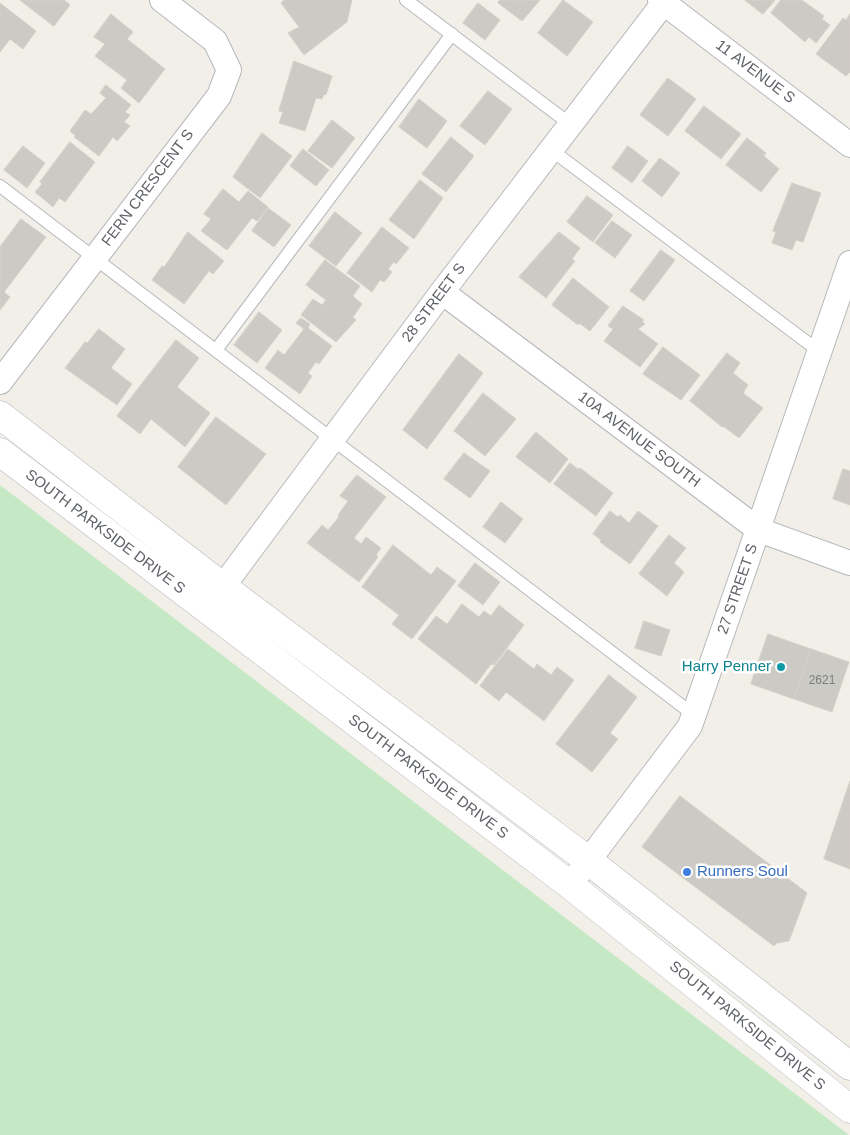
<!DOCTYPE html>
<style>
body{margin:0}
canvas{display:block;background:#f1efe8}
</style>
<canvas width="850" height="1135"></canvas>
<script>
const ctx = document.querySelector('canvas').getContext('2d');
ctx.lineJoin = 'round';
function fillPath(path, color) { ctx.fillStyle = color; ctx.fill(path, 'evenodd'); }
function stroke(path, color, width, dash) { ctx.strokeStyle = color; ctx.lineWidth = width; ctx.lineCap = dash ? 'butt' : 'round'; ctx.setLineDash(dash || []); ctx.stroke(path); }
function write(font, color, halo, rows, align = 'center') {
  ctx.font = font + ' Arial,sans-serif'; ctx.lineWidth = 5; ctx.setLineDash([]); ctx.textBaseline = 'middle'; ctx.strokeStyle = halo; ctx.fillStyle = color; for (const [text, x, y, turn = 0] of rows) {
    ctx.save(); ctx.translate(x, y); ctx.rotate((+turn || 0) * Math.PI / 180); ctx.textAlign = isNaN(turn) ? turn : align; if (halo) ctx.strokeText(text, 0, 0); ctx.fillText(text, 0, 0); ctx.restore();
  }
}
const green = new Path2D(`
 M0,485L849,1135H0Z`);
const building = new Path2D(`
 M20,0H64L70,5L54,26Z
 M352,0L347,22L304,55L288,33L299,27L281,3L284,0Z
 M500,0H540L522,21L498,3Z
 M563,0L593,22L567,56L538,33Z
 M745,0H775L763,14Z
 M781,0H802L824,16L822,19L830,25L816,43L809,37L805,42L771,13Z
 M0,3L36,31L23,49L10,39L0,52Z
 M478,3L500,20L485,40L463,23Z
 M111,14L133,32L127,39L165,69L139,103L121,88L127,80L95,56L105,44L94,37Z
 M850,14V72L846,76L816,54L843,18L846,20Z
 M294,61L332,76L326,95L324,94L322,99L316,98L305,131L279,123L283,112L279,111Z
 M668,78L696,99L668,136L640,115Z
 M106,85L131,105L125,112L130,115L124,122L130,126L117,141L113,137L99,156L74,137L76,136L70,131L85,110L91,114L106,98L100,93Z
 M488,91L512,109L485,145L460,126Z
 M419,99L447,121L427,148L399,127Z
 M704,106L741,134L721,159L685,131Z
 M332,120L355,138L332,168L308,151Z
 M262,133L292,156L260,198L233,177Z
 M451,137L474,156L446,192L422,174Z
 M747,138L766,153L764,156L779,169L761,192L726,165Z
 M70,142L95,162L65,202L59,198L53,207L35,192L42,184L40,182Z
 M23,146L45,163L27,188L4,170Z
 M628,146L648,161L632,183L612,168Z
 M303,149L329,170L316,186L290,166Z
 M660,158L680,173L662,197L642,181Z
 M420,180L443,198L414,239L389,220Z
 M792,183L821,193L803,242L796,240L792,250L772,243L776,232L773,231Z
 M223,189L239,202L248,191L268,207L257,221L252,218L227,250L201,231L211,219L204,214Z
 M587,196L613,215L593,242L567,222Z
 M268,208L291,225L274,247L252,231Z
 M335,212L362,233L336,266L309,246Z
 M21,219L46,237L4,292L10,297L0,310V247Z
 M612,221L632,235L615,258L595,243Z
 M382,227L409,248L396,264L394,262L388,269L392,272L384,282L380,280L372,292L347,273Z
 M188,232L224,261L213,274L209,271L184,304L152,280L162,266L164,267Z
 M559,232L580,248L572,259L575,261L546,298L519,277Z
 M661,250L675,260L644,301L630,291Z
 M325,260L360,286L353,296L362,304L353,317L356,320L336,342L301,315L313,299L322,305L326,300L306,285Z
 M573,278L609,307L590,331L579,323L578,325L552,305Z
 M623,306L644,320L642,321L645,324L638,329L658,344L640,367L604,341L613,329L608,326Z
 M259,312L282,330L257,363L234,345Z
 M301,318L310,324L308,328L332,346L319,364L316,362L308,373L312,376L300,394L265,368L278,350L284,355L304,329L296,323Z
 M99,329L125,349L111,368L132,384L117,405L65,368L85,342L87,343Z
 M176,340L199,358L177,387L210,413L185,447L151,419L140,434L117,416Z
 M663,347L700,375L681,400L643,374Z
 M727,353L740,363L733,373L748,385L743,393L763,408L739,438L723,426L722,427L690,401Z
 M459,354L483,373L427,449L403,430Z
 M483,393L516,419L485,456L454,431Z
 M216,417L266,454L226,505L178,467Z
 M536,432L568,459L550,483L516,457Z
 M464,453L490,471L470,498L444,479Z
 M570,463L578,469L580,468L613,493L596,516L554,484Z
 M843,469L850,471V505L833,499Z
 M357,475L386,497L354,538L361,544L366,537L381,548L376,555L378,557L359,582L307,543L322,525L328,530L339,517L338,515L348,501L340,496Z
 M501,502L523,519L505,543L483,527Z
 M610,511L618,517L620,515L629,523L638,511L658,526L630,564L600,542L601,540L593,534Z
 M669,535L686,548L674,563L684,572L667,596L639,574Z
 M393,545L431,575L437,567L456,581L412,639L392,624L399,615L362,587Z
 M475,563L500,582L483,605L458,586Z
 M462,604L479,617L484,611L491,616L499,605L524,625L494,665L491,664L476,684L418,639L436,616L447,624Z
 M644,621L670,630L661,656L635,648Z
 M768,634L811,649L794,699L751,684Z
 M508,649L534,669L537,664L551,675L557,667L574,680L544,721L506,692L499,701L480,686Z
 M811,649L849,662L832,712L794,699Z
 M609,675L637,697L610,733L618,739L592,772L556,744Z
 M850,781V869L824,859Z
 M680,796L807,893L789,941L777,943L774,946L642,847Z`);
const service = new Path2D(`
 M406,0L570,124
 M550,149L820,352
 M0,186L694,715
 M216,350L452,34`);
const minor = new Path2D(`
 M660,0L850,145
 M442,292L759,530L850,563
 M0,382L219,96L229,70L215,41L162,0
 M212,601L442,292L666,0
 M570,885L690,726L850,263`);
const secondary = new Path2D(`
 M0,415L222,586L589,861L850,1066
 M0,452L570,885L850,1109`);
const markers = [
 [781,667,5,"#0f9aa8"],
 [687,872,5,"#3f7fe0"]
];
const numberNames = [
 ["2621",822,681]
];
const streetNames = [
 ["11 AVENUE S",755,72,37],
 ["FERN CRESCENT S",148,188,-53],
 ["28 STREET S",434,303,-53],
 ["10A AVENUE SOUTH",639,440,37],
 ["SOUTH PARKSIDE DRIVE S",105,532,37],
 ["27 STREET S",738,589,-71],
 ["SOUTH PARKSIDE DRIVE S",428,777,37],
 ["SOUTH PARKSIDE DRIVE S",747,1026,39]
];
const cultureNames = [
 ["Harry Penner",771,667]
];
const shopNames = [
 ["Runners Soul",697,872]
];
fillPath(green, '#c5e8c5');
fillPath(building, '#cccac5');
stroke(building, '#d6d1c6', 1);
stroke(service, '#b5b8bc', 14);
stroke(minor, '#b5b8bc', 26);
stroke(secondary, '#b6babf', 29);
stroke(service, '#fff', 12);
stroke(minor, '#fff', 24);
stroke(secondary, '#fff', 28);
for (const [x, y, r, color] of markers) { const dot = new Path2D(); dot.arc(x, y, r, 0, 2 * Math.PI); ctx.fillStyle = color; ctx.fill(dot); stroke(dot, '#fff', 2); }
write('12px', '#7a7d7f', null, numberNames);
write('15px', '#5f6368', '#fff', streetNames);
write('15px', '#0d838f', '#fff', cultureNames, 'right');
write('15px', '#366cbe', '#fff', shopNames, 'left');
</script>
